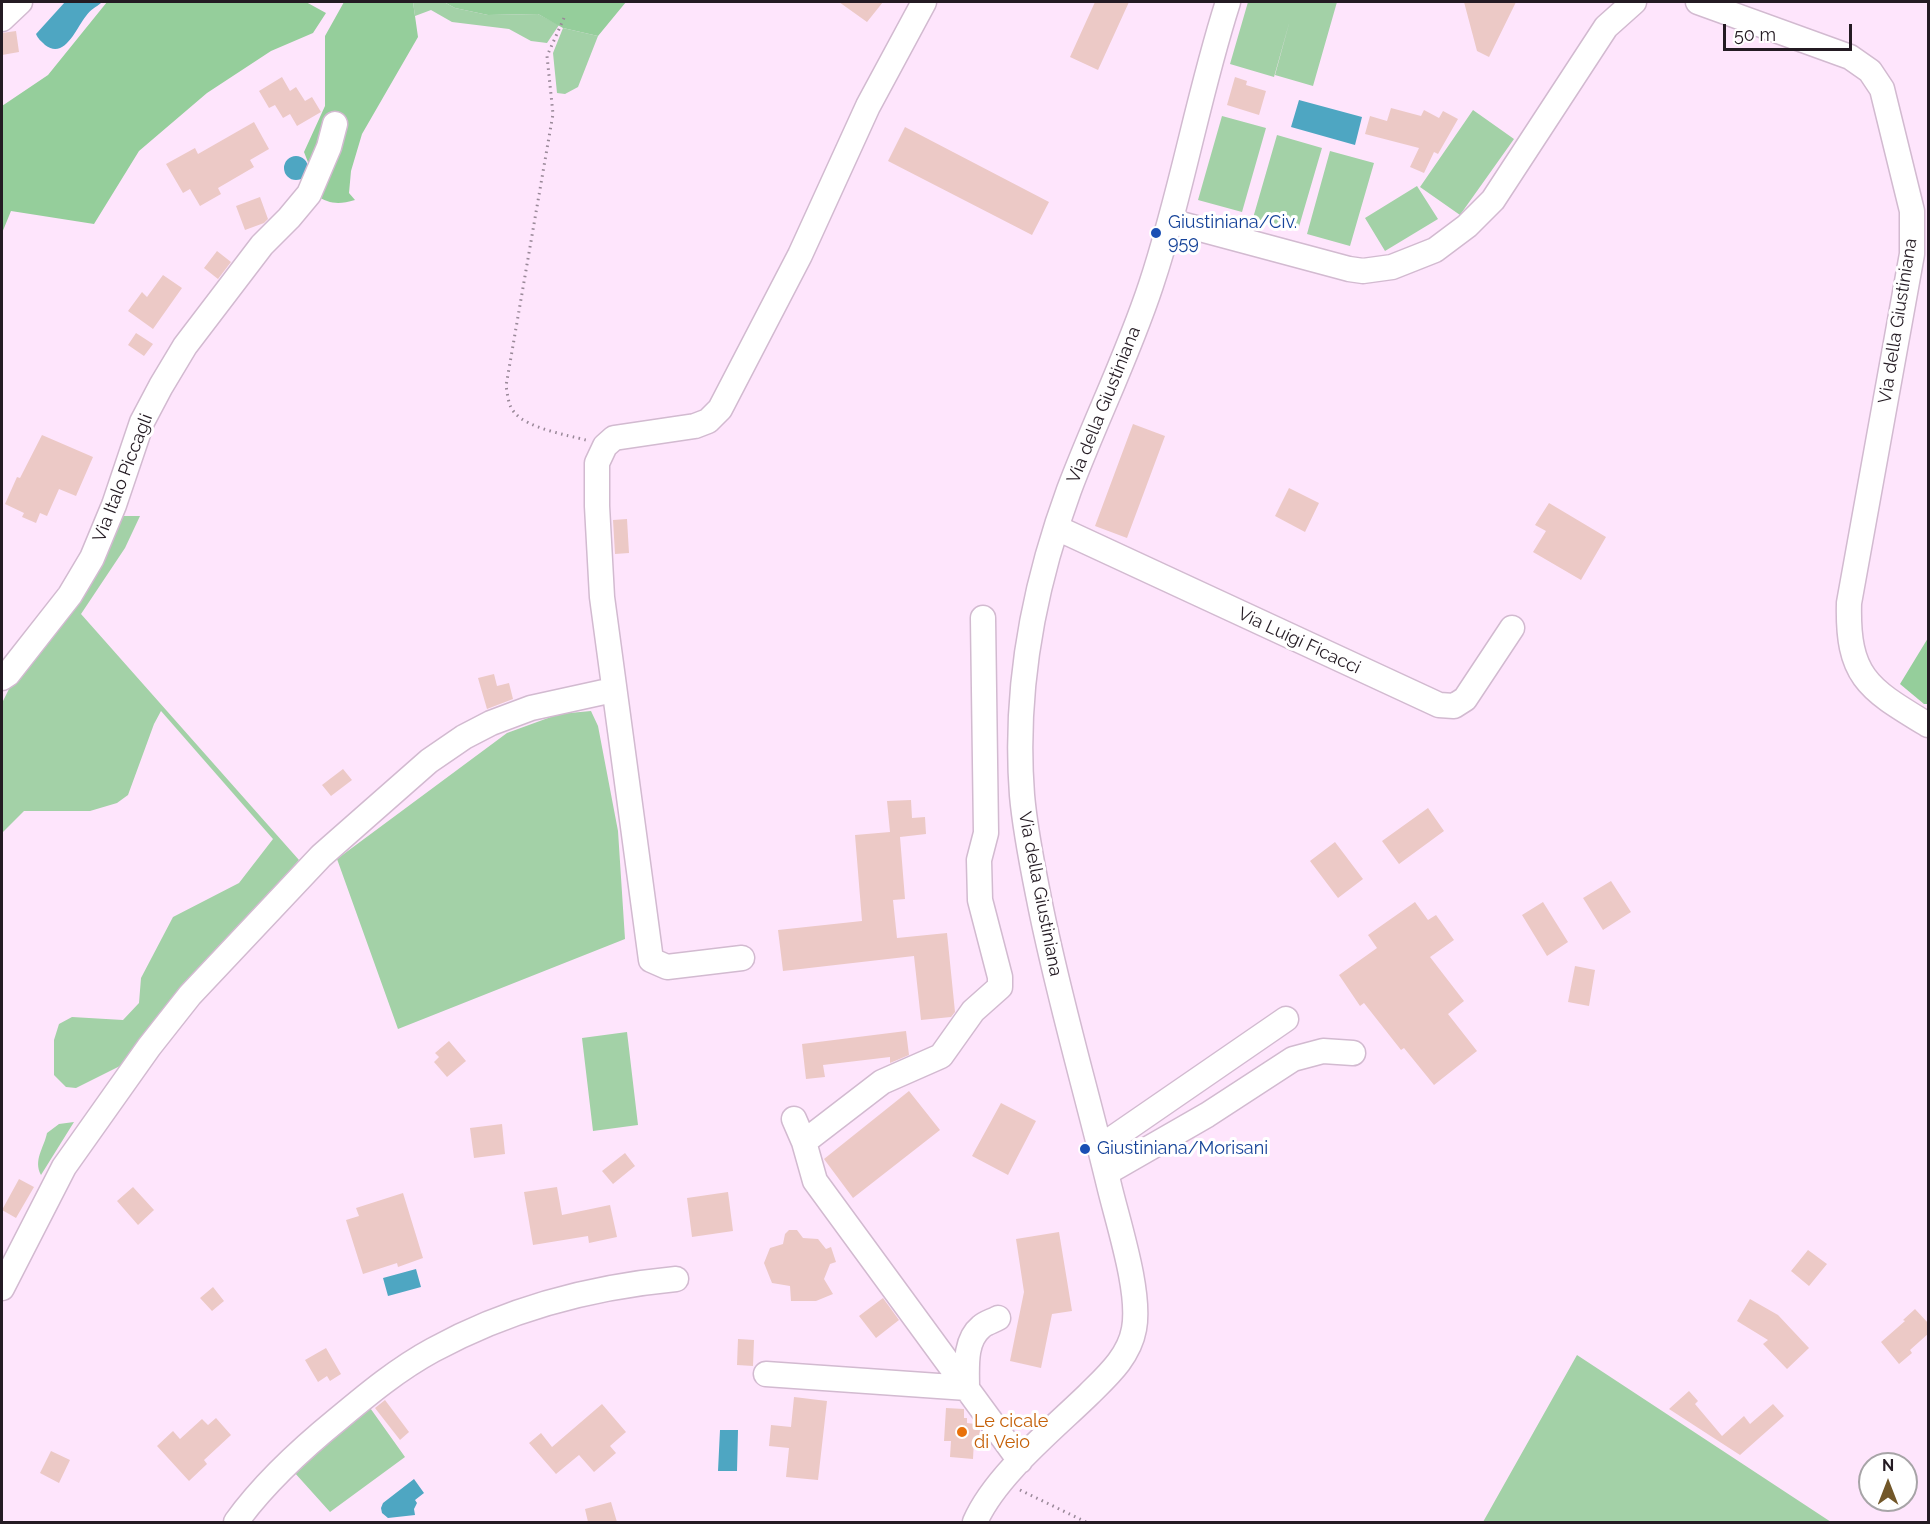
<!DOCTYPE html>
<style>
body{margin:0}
#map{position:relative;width:1930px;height:1524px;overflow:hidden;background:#fee5fc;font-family:Raleway,sans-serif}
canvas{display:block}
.frame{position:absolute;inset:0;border:3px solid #241b23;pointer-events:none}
.north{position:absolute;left:1858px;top:1452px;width:60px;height:60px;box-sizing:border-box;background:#fff;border:2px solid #a7a4a7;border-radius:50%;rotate:0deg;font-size:16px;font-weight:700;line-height:24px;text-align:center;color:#241b23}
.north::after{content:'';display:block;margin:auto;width:21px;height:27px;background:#725729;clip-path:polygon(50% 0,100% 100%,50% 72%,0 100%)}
.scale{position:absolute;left:1723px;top:24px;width:129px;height:27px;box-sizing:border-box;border:3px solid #241b23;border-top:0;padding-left:8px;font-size:18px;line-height:21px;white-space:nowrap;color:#241b23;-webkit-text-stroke:4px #fff;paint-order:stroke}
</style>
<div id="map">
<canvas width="1930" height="1524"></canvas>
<div class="frame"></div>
<div class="north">N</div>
<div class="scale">50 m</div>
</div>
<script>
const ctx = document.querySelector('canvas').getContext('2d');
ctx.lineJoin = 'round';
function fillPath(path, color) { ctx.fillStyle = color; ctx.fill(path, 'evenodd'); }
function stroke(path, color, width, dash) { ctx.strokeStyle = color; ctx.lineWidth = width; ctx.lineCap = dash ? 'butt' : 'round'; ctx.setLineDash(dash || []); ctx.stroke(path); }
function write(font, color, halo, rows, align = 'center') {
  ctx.font = font + ' Raleway,sans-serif'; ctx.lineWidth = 6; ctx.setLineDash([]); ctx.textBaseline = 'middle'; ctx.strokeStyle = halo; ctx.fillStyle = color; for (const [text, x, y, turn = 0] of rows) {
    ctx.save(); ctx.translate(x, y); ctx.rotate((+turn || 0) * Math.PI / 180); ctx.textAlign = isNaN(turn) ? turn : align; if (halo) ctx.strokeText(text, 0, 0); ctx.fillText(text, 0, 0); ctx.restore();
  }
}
const green = new Path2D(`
 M413,2H444L455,8L488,15L538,14L559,25L547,43L531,41L509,29L452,22L431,10L415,16Z
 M1248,2H1337L1313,86L1275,75L1290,20L1274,77L1230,64Z
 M563,28L598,36L578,87L565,94L557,93L553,53Z
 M1473,110L1514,139L1460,215L1420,187Z
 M1222,116L1266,128L1242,212L1198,200Z
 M1277,135L1322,148L1298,230L1253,218Z
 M1330,151L1374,163L1350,246L1307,234Z
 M1417,186L1438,219L1385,251L1365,218Z
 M122,516H140L125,548L81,614L299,860L217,951L122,1065L76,1088L66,1087L54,1075V1040L59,1024L72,1017L123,1020L139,1003L141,978L173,917L239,883L273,839L161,711L154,724L128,795L117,803L90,811H24L2,833V703L13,681Z
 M591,711L598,726L618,831L625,939L398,1029L337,859L507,733L559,714Z
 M627,1032L638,1125L593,1131L582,1038Z
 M74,1122L41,1175C33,1160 44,1148 47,1133L59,1124Z
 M1577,1355L1831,1522H1483Z
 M368,1405L405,1457L330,1512L294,1472Z`);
const forest = new Path2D(`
 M107,2H306L326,13L313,33L271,51L207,93L139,151L94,224L11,211L2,233V106L48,75Z
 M344,2H413L418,37L362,134L351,171L349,193L355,200C338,205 330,204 315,195L311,170L304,152L325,106V36Z
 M444,2H626L598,36L563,28L538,14L488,15L455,8Z
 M1928,638V704H1924L1900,684Z`);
const water = new Path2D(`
 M65,2L101,3C96,7 90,10 86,16C76,28 65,60 45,45C41,41 38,39 36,34Z
 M1299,100L1362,117L1355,145L1291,127Z
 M284 168a12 12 0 1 1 24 0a12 12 0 1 1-24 0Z
 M416,1269L421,1287L388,1296L383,1278Z
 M720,1430H738L737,1471H718Z
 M414,1479L424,1493L415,1500L417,1503L414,1509L415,1515L388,1518L382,1513L381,1508L383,1503Z`);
const building = new Path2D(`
 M839,2H883L867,22Z
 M1095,2H1129L1098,70L1070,57Z
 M1464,2H1516L1489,57L1477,51Z
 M16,31L19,52L2,55V33Z
 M282,77L290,91L296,87L305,101L312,97L321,112L297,126L290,114L283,118L275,105L269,108L259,91Z
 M1235,77L1247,81L1246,85L1266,91L1259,115L1227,105Z
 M1391,108L1421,116L1424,110L1439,118L1443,111L1458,119L1438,154L1434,152L1424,173L1410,167L1419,148L1365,134L1370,116L1387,121Z
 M254,122L269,149L250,160L254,167L218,188L221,194L200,206L190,189L183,193L166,164L195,148L198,154Z
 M905,127L1049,202L1032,235L888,161Z
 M260,197L268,219L264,223L245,230L236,206Z
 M217,251L231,262L218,279L204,268Z
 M163,275L182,288L153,329L128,311L142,292L147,297Z
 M136,333L153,344L144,356L128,345Z
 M1133,424L1165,436L1127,538L1095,526Z
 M42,435L93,457L76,496L59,489L47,516L40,513L36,523L22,517L24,513L5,504L17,477L20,478Z
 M1289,488L1319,503L1305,532L1275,516Z
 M1549,503L1606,537L1581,580L1533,552L1546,531L1535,525Z
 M627,519L629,553L615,554L613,520Z
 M494,674L497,686L509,683L513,699L487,709L478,678Z
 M343,769L352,780L331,796L322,785Z
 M911,800L912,818L925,817L926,834L900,837L905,899L893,900L897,938L947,933L955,1012L951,1017L921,1020L914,956L783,971L778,930L862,921L855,835L890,832L887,801Z
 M1428,808L1444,831L1399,864L1382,841Z
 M1335,842L1363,879L1338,898L1310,861Z
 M1611,881L1631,912L1603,930L1583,898Z
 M1415,902L1428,920L1436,915L1454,940L1430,957L1464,1001L1448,1014L1477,1051L1434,1085L1404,1048L1401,1050L1364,1003L1360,1006L1339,975L1377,948L1368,935Z
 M1543,902L1568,942L1547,956L1522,915Z
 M1575,966L1595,970L1589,1006L1568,1002Z
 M906,1031L909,1055L890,1063V1057L823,1065L825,1077L806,1079L802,1044Z
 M449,1041L466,1061L447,1077L434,1062L439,1057L435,1053Z
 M909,1091L940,1130L853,1198L824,1159Z
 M1001,1103L1036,1121L1008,1175L972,1156Z
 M502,1124L505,1154L474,1158L470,1128Z
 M625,1153L635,1166L613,1184L602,1171Z
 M19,1179L34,1187L16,1218L2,1210Z
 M133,1187L154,1210L138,1225L117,1201Z
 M557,1187L562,1215L610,1205L617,1237L589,1243L588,1236L533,1245L524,1192Z
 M728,1192L733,1231L692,1237L687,1198Z
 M403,1193L423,1258L398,1267L397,1263L363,1274L346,1220L359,1216L356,1208Z
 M789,1230H797L803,1238L818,1239L826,1249L831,1247L836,1262L830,1264L824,1279L833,1294L816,1301H791L790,1286L772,1283L764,1263L770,1248L783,1244L785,1234Z
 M1059,1232L1072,1311L1052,1314L1041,1368L1010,1361L1024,1292L1016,1239Z
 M1808,1250L1827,1264L1809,1286L1791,1271Z
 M213,1287L224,1301L212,1311L200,1298Z
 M883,1298L899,1320L876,1338L859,1316Z
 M1750,1299L1778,1315L1809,1348L1787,1369L1763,1344L1768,1340L1737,1321Z
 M1915,1309L1929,1324V1333L1910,1350L1912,1353L1899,1364L1881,1342L1905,1321L1903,1320Z
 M738,1339L754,1340L753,1366L737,1365Z
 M326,1348L341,1374L330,1381L327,1376L318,1382L305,1360Z
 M1689,1391L1698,1401L1695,1404L1722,1436L1744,1416L1750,1424L1773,1404L1784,1416L1740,1455L1669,1409Z
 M794,1397L827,1401L818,1480L786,1477L789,1448L769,1446L771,1425L791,1427Z
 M385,1400L409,1432L400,1440L375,1408Z
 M602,1404L626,1432L610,1446L616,1453L594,1472L579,1455L556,1474L529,1443L541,1433L552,1447Z
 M946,1408L964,1409V1418H967V1423L975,1424L980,1430L979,1441L974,1440L973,1459L950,1457L951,1441H944Z
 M216,1418L231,1435L204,1460L207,1464L189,1481L157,1446L173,1431L180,1439L202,1419L208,1425Z
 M51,1451L70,1460L59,1483L40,1473Z
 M611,1502L617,1522H588L585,1509Z`);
const path = new Path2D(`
 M564,18L547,56L553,114L506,386C508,396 508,406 515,413C527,428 567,435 586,440
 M1020,1490L1086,1522`);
const minor = new Path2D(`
 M1698,2L1850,57L1870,71L1882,89L1912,211V254L1849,603C1847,678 1869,689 1928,725
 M2,19L20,2
 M1170,221L1349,269L1363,271L1392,267L1435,250L1467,226L1493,200L1606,27L1634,2
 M1057,528L1439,705L1454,706L1465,699L1512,628
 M983,618L986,833L979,860L980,900L1000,977V987L973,1011L941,1056L882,1082L804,1142L815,1181L1020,1461
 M2,678L8,674L70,595L92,558L114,505L142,422L161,386L185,346L262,245L289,218L309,194L329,147L335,124
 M742,958L667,967L651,960L602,597L597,506V463L605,446L614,438L695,426L708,421L720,409L800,255L868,106L924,2
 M794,1119L804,1142
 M1100,1147L1286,1019
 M1106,1173L1207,1115L1293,1059L1323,1051L1353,1053
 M2,1288L64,1167L149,1047L190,995L321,856L429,761L464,737L491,723L531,708L613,690
 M766,1374L967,1388C967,1368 964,1341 981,1327C985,1323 993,1321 998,1318
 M236,1522C264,1483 300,1450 338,1419C368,1394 398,1369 433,1350C508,1309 591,1287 676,1279
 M975,1522C995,1476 1052,1430 1088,1395C1107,1376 1129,1357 1134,1329C1141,1292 1118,1223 1109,1185C1086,1089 1058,996 1039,899C1032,864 1025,830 1022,795C1014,690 1033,588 1069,490C1095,421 1128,355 1151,285C1182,192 1198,95 1228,2`);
const markers = [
 [1156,233,6,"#1a4fb4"],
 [1085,1149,6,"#1a4fb4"],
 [962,1432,6,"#e8710a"]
];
const transitNames = [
 ["Giustiniana/Civ.",1168,223],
 ["959",1168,244],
 ["Giustiniana/Morisani",1097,1149]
];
const streetNames = [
 ["Via della Giustiniana",1898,321,-81],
 ["Via della Giustiniana",1104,405,-68],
 ["Via Italo Piccagli",123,478,-69],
 ["Via Luigi Ficacci",1299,641,25],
 ["Via della Giustiniana",1040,894,79]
];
const foodNames = [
 ["Le cicale",974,1422],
 ["di Veio",974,1443]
];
fillPath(green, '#a3d1a7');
fillPath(forest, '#95ce9b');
fillPath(water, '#4ea6c2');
fillPath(building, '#ecc9c6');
stroke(minor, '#d2bad0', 27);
stroke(path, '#998898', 3, [1.5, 4.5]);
stroke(minor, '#fff', 24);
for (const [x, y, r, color] of markers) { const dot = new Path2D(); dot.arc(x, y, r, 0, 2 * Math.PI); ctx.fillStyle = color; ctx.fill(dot); stroke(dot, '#fff', 2); }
write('18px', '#164399', '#fff', transitNames, 'left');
write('18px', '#241b23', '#fff', streetNames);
write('18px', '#c56008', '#fff', foodNames, 'left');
</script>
